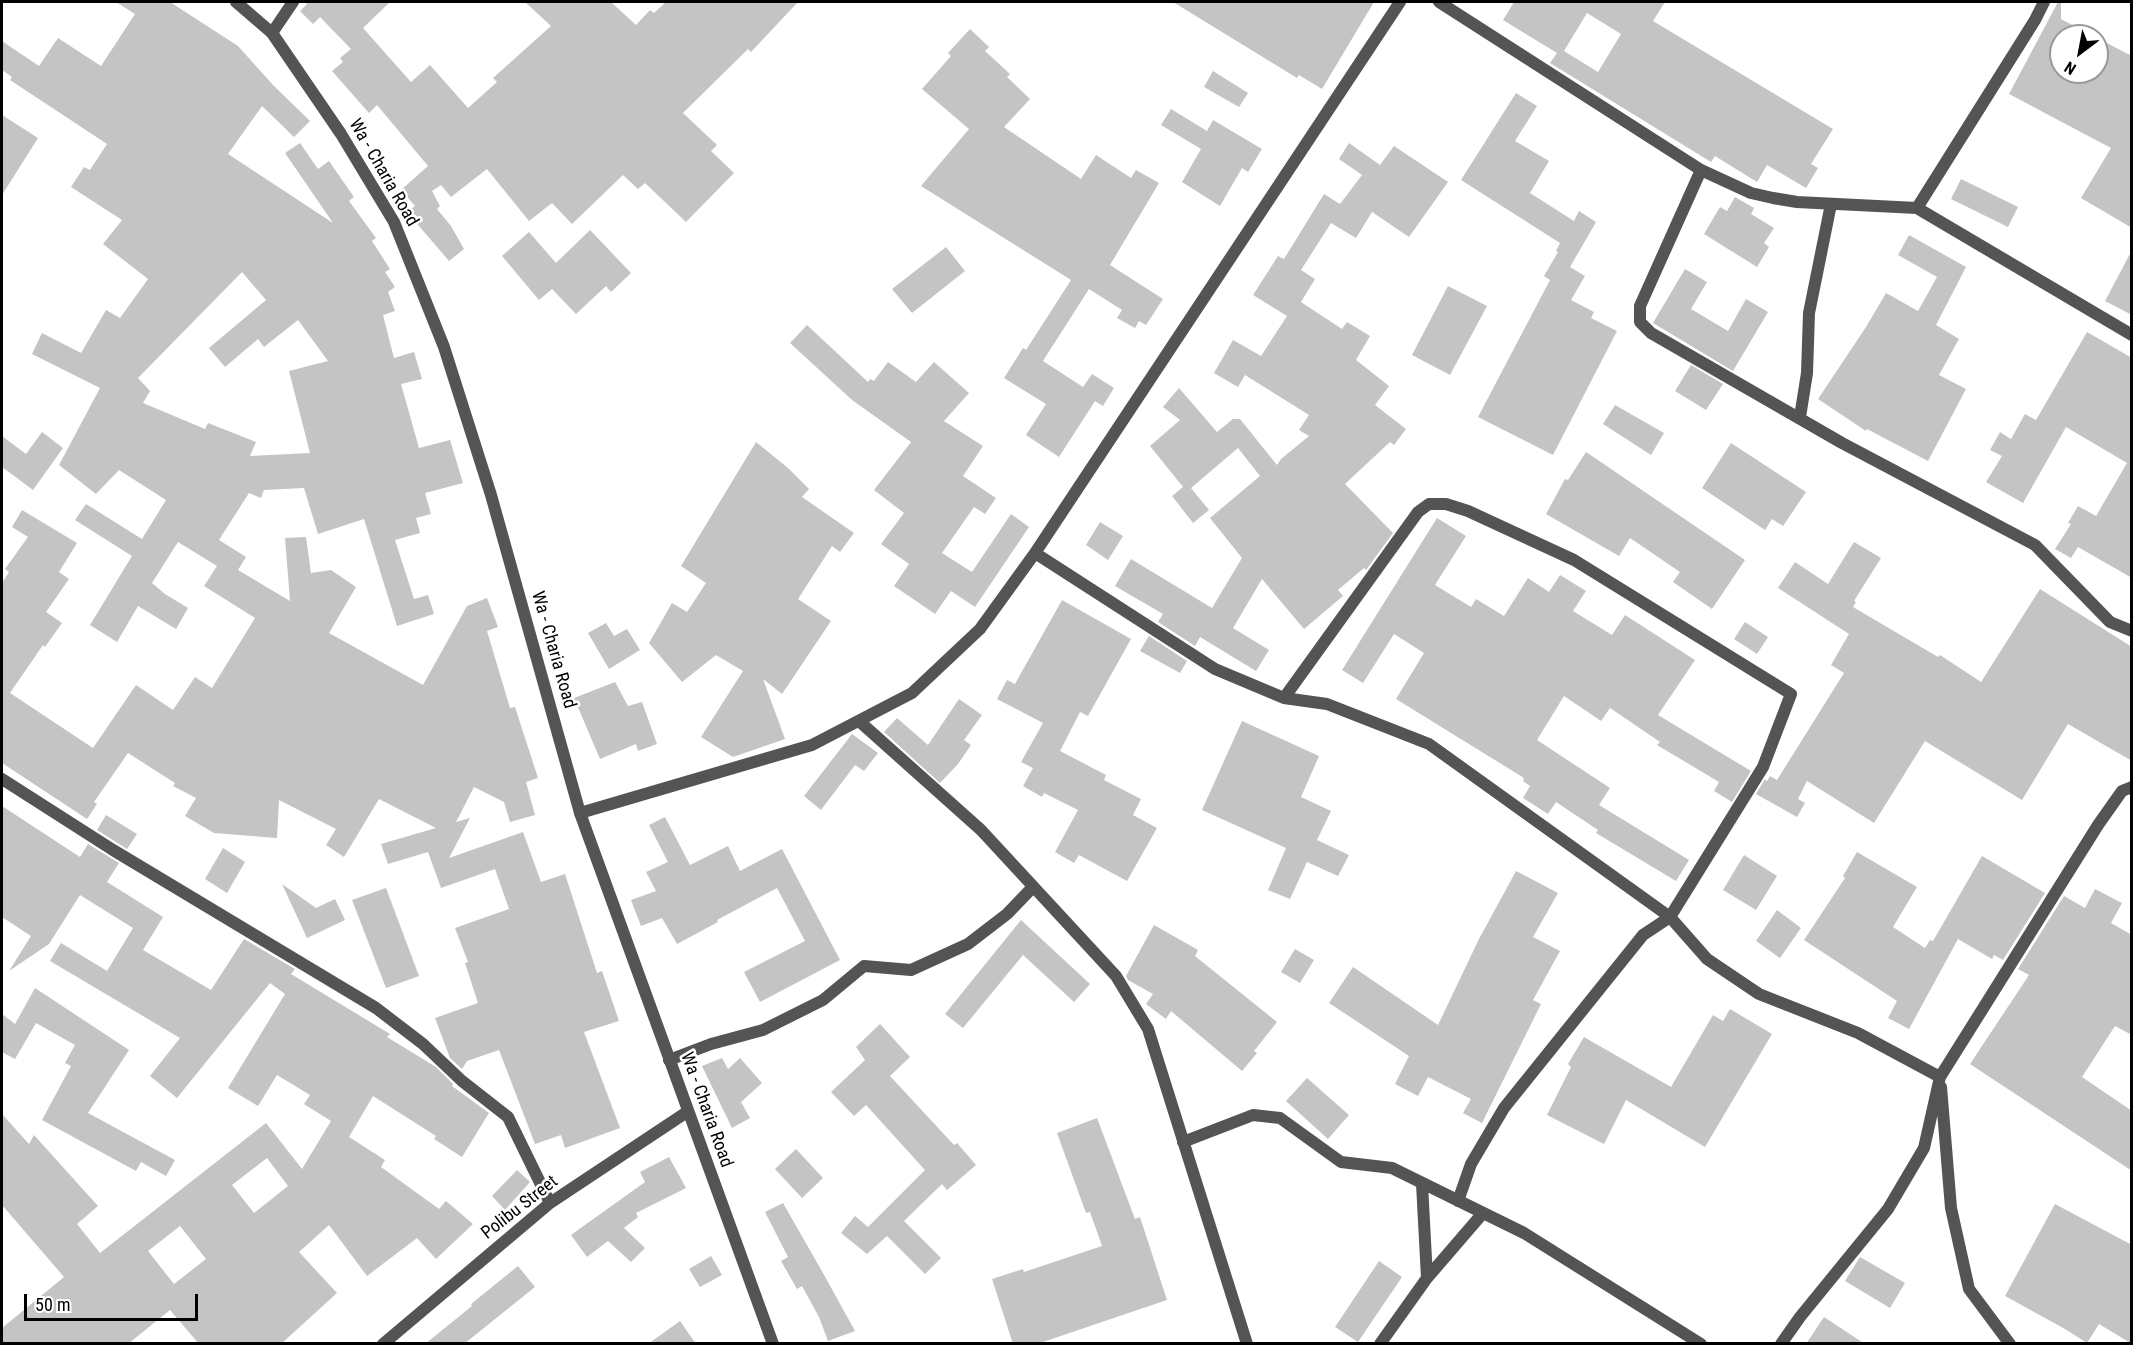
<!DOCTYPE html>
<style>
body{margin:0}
#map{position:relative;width:2133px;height:1345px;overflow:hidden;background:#fff;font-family:"Roboto Condensed",sans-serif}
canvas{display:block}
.frame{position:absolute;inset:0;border:3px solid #000;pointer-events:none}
.north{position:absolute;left:2049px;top:24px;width:60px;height:60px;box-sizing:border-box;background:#fff;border:2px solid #999;border-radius:50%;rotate:212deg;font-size:16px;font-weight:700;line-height:24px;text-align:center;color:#000}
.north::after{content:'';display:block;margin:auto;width:21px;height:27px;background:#000;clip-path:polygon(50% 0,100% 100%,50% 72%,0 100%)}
.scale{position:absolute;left:24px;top:1294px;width:174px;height:27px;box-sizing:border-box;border:3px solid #000;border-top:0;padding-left:8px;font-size:18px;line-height:21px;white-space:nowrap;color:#000;-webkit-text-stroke:4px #fff;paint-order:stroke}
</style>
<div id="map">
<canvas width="2133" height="1345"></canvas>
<div class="frame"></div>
<div class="north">N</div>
<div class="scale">50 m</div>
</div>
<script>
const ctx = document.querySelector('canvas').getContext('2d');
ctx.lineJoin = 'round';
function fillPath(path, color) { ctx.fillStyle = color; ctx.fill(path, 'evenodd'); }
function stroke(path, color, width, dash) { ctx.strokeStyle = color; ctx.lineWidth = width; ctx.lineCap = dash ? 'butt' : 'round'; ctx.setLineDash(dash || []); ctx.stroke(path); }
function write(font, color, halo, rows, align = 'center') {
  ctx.font = font + ' "Roboto Condensed",sans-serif'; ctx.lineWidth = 5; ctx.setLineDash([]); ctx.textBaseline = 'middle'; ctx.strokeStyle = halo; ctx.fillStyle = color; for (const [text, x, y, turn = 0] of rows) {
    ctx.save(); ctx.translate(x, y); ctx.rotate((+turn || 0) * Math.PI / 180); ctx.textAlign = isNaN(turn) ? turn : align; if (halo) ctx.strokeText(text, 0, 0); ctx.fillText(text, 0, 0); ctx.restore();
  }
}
const building = new Path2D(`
 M116,2H170L238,46L273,85L310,121L294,137L262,106L228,154L333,223L285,153L300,143L318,169L329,161L354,197L349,201L376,238L372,241L390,269L385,272L395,287L388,292L395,311L383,315L394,358L414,352L422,379L401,384L419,448L450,440L463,483L425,493L431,514L416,518L420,533L395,540L414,599L428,595L434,614L397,626L364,519L318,534L304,488L264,490L261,498L249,493L219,540L246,557L238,570L290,601L285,538L306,537L311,573L331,570L356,587L329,633L423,685L467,606L487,598L498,627L487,631L510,708L515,707L538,778L526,782L535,815L510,822L504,802L474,787L456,822L470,818L449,858L523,832L541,882L565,874L597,973L602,971L619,1021L584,1032L620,1128L565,1148L561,1135L535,1144L499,1050L467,1061L462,1069L450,1058L435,1018L478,1003L465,963L468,962L455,928L509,909L495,869L441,888L428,852L388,864L381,844L436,828L379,799L344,857L326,845L336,829L279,800L277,838L214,833L185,816L196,798L173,786L175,783L128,753L94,802L97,804L87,819L2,763V583L9,572L5,569L28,537L12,527L22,510L77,543L59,572L69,579L46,612L62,623L45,647L43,645L10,693L93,748L136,685L173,710L195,677L212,688L255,618L204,586L217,566L178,542L152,583L165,594L188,608L176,629L138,606L117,642L90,625L132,556L75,520L86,504L142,539L166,500L119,470L96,494L59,465L100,388L32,354L42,333L81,353L106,310L120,318L148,279L103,244L122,220L71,187L84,167L90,170L107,144L10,80L12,77L2,70V41L39,66L58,38L101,66L135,14ZM242,272L266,300L209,348L225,367L258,339L264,347L298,320L328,361L289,371L310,453L250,456L256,442L208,423L205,429L143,403L150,391L138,378Z
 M304,2H390L363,28L411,82L430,65L468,108L497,82L493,78L551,26L525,2H611L636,25L650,10L654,13L666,2H798L751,52L748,49L683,113L717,145L711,151L734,173L686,222L645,183L638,189L623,175L572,224L552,203L529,221L487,169L451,197L441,185L432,191L440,206L437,209L451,226L464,249L449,261L407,212L415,206L401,190L428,166L377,105L369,113L332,71L343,62L340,58L351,49L320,17L313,24L300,11L307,4Z
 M1173,2H1374L1322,89L1299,75L1297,78Z
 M1514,2H1665L1653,21L1833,129L1811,164L1818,168L1806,188L1767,165L1757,182L1715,156L1711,162L1550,63L1557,53L1503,20ZM1587,13L1621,34L1598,72L1564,51Z
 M2058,2H2061V19L2093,36H2061V72H2097V38L2132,56V228L2081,198L2111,148L2009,94Z
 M970,29L989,47L985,51L1010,74L1007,77L1030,99L1004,127L1081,179L1096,155L1131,178L1136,170L1159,183L1110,265L1163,299L1146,325L1139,321L1135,328L1117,318L1122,310L1089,289L1043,361L1083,387L1092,374L1114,388L1103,406L1095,401L1059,457L1026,435L1046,404L1004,378L1023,348L1026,350L1071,280L921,186L969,129L922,89L951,56L948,53Z
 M1213,71L1248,93L1239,107L1204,87Z
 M1516,93L1537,106L1515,141L1549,161L1530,193L1574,221L1579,211L1596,222L1570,267L1585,276L1571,300L1594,312L1591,318L1617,331L1553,455L1478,417L1550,280L1544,276L1558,252L1556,251L1560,243L1461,180Z
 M1171,109L1207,131L1213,120L1262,149L1248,172L1242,168L1220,206L1182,182L1201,149L1161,125Z
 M2,115L38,138L2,195Z
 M1349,143L1380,165L1394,146L1448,182L1409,237L1372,212L1356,238L1331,223L1301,270L1315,279L1301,302L1342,329L1347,322L1370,336L1356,360L1389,386L1375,405L1406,429L1394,445L1390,442L1345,484L1393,533L1366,570L1364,568L1338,590L1343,596L1304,629L1262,579L1233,628L1269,650L1256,671L1200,637L1195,646L1158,622L1163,614L1115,586L1131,559L1212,608L1242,558L1210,518L1260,476L1238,448L1191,488L1209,510L1193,523L1172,496L1183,487L1150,446L1180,420L1163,407L1179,388L1217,432L1233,419H1240L1277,465L1281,459L1309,436L1299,430L1309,415L1245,375L1238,387L1214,373L1233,340L1261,356L1287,316L1253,295L1278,256L1284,259L1324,194L1340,204L1362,175L1339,159Z
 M1961,179L2018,207L2008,227L1951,199Z
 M1735,197L1754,208L1751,214L1774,228L1764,243L1769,247L1757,267L1704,234L1720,207L1727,211Z
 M590,230L631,273L611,292L606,286L576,314L552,289L539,300L502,256L529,232L556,263Z
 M1909,235L1966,267L1936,325L1959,339L1939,375L1966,389L1928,461L1867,429L1866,431L1818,399L1866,327L1886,293L1918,311L1937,277L1898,255Z
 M946,247L965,271L912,313L892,289Z
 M2132,250V315L2105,301Z
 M1685,269L1707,282L1691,309L1728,331L1746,299L1768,312L1733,371L1653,323Z
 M1448,286L1487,306L1450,375L1412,355Z
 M807,325L868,382L870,379L874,381L888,362L916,382L934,362L969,393L944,421L983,446L963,476L996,498L985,514L974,507L942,553L972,572L1011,514L1029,527L975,607L951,591L935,614L894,586L909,564L881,544L904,513L874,490L911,442L852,400L790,343Z
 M2087,332L2132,358V578L2078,547L2071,558L2055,549L2071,524L2068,523L2078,506L2096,516L2127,463L2066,427L2023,503L1986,482L2002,456L1990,450L2000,432L2011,439L2025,414L2036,420Z
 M1691,365L1723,384L1706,410L1675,391Z
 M1615,405L1664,433L1651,455L1603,424Z
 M42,432L63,448L33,490L2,467V436L26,454Z
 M756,442L788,468L809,489L802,497L854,533L840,552L832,546L798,599L831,621L782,694L763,679L785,739L733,757L701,737L743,671L716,655L682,682L649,643L672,603L687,612L706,583L681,566Z
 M1731,443L1806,492L1783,526L1772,519L1765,530L1702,488Z
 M1586,452L1745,560L1712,609L1673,582L1680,572L1630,538L1619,556L1546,514L1565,479L1568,480Z
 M1437,518L1466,536L1435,585L1471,607L1476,599L1504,616L1528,578L1549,592L1560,575L1586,591L1573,611L1612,635L1625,615L1695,660L1658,715L1751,771L1732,802L1714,791L1719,782L1657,745L1660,742L1610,708L1601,721L1564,696L1537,740L1610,788L1599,805L1689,860L1676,881L1596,833L1598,830L1556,802L1548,814L1523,798L1530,786L1523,781L1524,778L1396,699L1424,653L1394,634L1363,683L1342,670Z
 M1100,522L1123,536L1108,560L1086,545Z
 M1854,542L1881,558L1854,601L1856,602L1853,607L1938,657L1940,655L1981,682L2040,589L2132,647V761L2068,724L2022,800L1925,741L1874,823L1807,781L1798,799L1805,803L1797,817L1756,794L1765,779L1767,781L1770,776L1777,780L1844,673L1831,665L1849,634L1778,588L1795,562L1828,584Z
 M1062,600L1131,639L1088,716L1080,712L1060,751L1106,775L1104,780L1141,799L1133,815L1157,828L1127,881L1079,855L1074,863L1055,852L1078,810L1044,793L1042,797L1023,786L1033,768L1021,762L1043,723L997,699L1007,680L1015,684Z
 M1745,622L1768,637L1757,654L1734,639Z
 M606,623L614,636L627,629L640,650L609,669L588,633Z
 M1149,636L1187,661L1180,673L1140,651Z
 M615,682L628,706L642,702L657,744L638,751L636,744L600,759L574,698Z
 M959,699L982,715L964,740L971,745L958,764L940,783L884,732L897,718L928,745Z
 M1242,721L1319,756L1301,797L1331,811L1317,840L1349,855L1338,876L1307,862L1290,899L1268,890L1286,848L1202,810Z
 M852,734L878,753L864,771L855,765L821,810L804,796Z
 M2,806L80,857L88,844L119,863L107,882L163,917L143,950L211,990L244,939L295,969L291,974L390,1034L387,1037L436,1067L453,1084L452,1086L489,1113L462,1157L434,1139L436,1136L373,1096L349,1137L385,1160L381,1167L439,1209L446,1201L473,1224L436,1259L417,1238L367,1276L329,1225L299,1252L337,1293L281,1344H199L170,1310L128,1344H2V1328L64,1277L2,1205V1114L29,1144L34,1135L98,1206L77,1224L100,1253L266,1123L302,1169L331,1121L304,1104L310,1095L277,1075L258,1106L228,1088L285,994L270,983L177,1098L150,1076L180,1038L50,961L61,943L107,971L133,928L80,895L49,944L9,971L31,936L2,917ZM267,1158L288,1186L254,1213L232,1185ZM180,1226L206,1259L174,1284L148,1251Z
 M106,815L137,834L127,849L97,830Z
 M665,817L690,865L728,846L740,871L782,849L840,960L760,1002L744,972L805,941L777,888L717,920L718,922L677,944L662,918L641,926L631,900L656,891L646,872L668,862L649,825Z
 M223,848L245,862L227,893L205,879Z
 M1857,852L1917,887L1893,927L1925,948L1930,940L1933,941L1982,856L2045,893L2003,960L1994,955L1992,959L1958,939L1909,1029L1888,1018L1897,1001L1804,940L1845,878L1843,876Z
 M1744,855L1777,876L1756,910L1723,890Z
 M1516,871L1558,893L1533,937L1560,951L1533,1000L1541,1004L1482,1123L1463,1113L1471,1099L1428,1077L1418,1096L1395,1084L1409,1056L1329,1003L1353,967L1438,1025L1479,939Z
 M282,884L316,908L335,899L345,920L307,938Z
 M386,888L419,976L386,988L352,900Z
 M2095,889L2122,903L2111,923L2132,935V1035L2115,1026L2082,1077L2132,1111V1171L1970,1064L2029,975L2018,969L2064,896L2085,908Z
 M1777,910L1801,928L1780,958L1756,941Z
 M1021,920L1090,984L1074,1002L1023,955L963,1028L945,1014Z
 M1154,925L1198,950L1195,956L1277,1022L1254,1051L1257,1053L1242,1071L1171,1011L1166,1019L1146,1004L1153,994L1128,980L1126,976Z
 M1295,949L1314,960L1300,983L1281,972Z
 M35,988L129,1050L88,1113L175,1160L166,1176L141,1162L136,1171L42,1120L71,1066L65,1063L75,1045L36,1023L15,1059L2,1052V1014L15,1024Z
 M1730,1009L1772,1034L1705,1147L1626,1100L1604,1144L1547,1115L1571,1067L1568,1064L1584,1037L1671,1087L1713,1015L1723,1021Z
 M880,1024L910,1057L890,1076L954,1145L957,1143L976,1165L947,1190L942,1184L904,1221L941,1258L925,1274L887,1236L867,1254L841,1233L855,1216L868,1227L925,1170L866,1105L854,1116L831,1092L865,1060L856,1047Z
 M722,1058L728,1069L740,1058L762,1083L741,1102L750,1118L732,1128L702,1066Z
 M1307,1078L1349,1115L1328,1139L1286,1101Z
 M1097,1118L1135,1219L1140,1217L1167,1300L1037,1344H1013L992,1279L1023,1269L1024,1272L1102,1246L1090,1212L1086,1213L1057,1133Z
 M796,1149L823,1178L802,1198L775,1169Z
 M669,1157L686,1188L636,1213L638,1217L624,1228L645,1248L631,1262L608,1241L587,1257L571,1235L645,1182L640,1172Z
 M517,1170L530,1182L505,1210L492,1196Z
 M783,1203L823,1273L855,1331L828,1341L819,1317L802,1286L797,1289L781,1261L788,1257L765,1212Z
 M2055,1204L2132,1245V1344L2099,1324L2087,1343L2065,1329L2005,1296Z
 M711,1256L722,1275L700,1287L689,1269Z
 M1860,1257L1905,1283L1890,1308L1845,1281Z
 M1379,1261L1402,1277L1358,1342L1335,1327Z
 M518,1266L535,1287L464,1344H425L472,1306L471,1304Z
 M1824,1317L1865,1344H1806Z
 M680,1321L696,1344H648Z`);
const minor = new Path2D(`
 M1439,2L1701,170L1751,193L1773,198L1797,202L1917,208L2132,335
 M272,33L293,2
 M1701,170L1640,306V322L1651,333L1842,443L2035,545L2110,622L2132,631
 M1917,208L2035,20L2044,2
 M1800,417L1807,373L1809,313L1831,204
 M1035,553L1215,669L1284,698L1327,704L1429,744L1670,917L1707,959L1759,994L1858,1033L1940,1077
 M1284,698L1418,512L1429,504H1446L1468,511L1574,560L1791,694L1763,767L1670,917L1643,935L1504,1108L1471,1164L1458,1201
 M859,721L981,830L1116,976L1148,1029L1247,1344
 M2,779L113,850L376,1008L423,1044L462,1081L508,1117L550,1203
 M580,813L812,745L912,693L980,629L1035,553L1400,2
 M669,1060L711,1044L763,1030L823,1000L864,966L911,970L968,944L1007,914L1033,887
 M1941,1087L1951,1208L1969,1289L2010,1344
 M1183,1142L1253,1115L1280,1118L1341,1162L1392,1168L1524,1233L1701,1344
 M1422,1184L1427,1278
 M383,1344L550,1203L687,1112
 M1380,1344L1427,1278L1483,1213
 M1781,1344L1800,1317L1888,1209L1924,1148L1940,1077L2098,825L2122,791L2132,787`);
const tertiary = new Path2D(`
 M236,2L272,33L341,134L394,222L444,347L491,495L580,813L773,1344`);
const streetNames = [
 ["Wa - Charia Road",383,173,60],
 ["Wa - Charia Road",553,650,74],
 ["Wa - Charia Road",706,1110,70],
 ["Polibu Street",520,1208,-38]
];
fillPath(building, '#c4c4c4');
stroke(minor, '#545454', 12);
stroke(tertiary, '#545454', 12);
write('18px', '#000', '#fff', streetNames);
</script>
